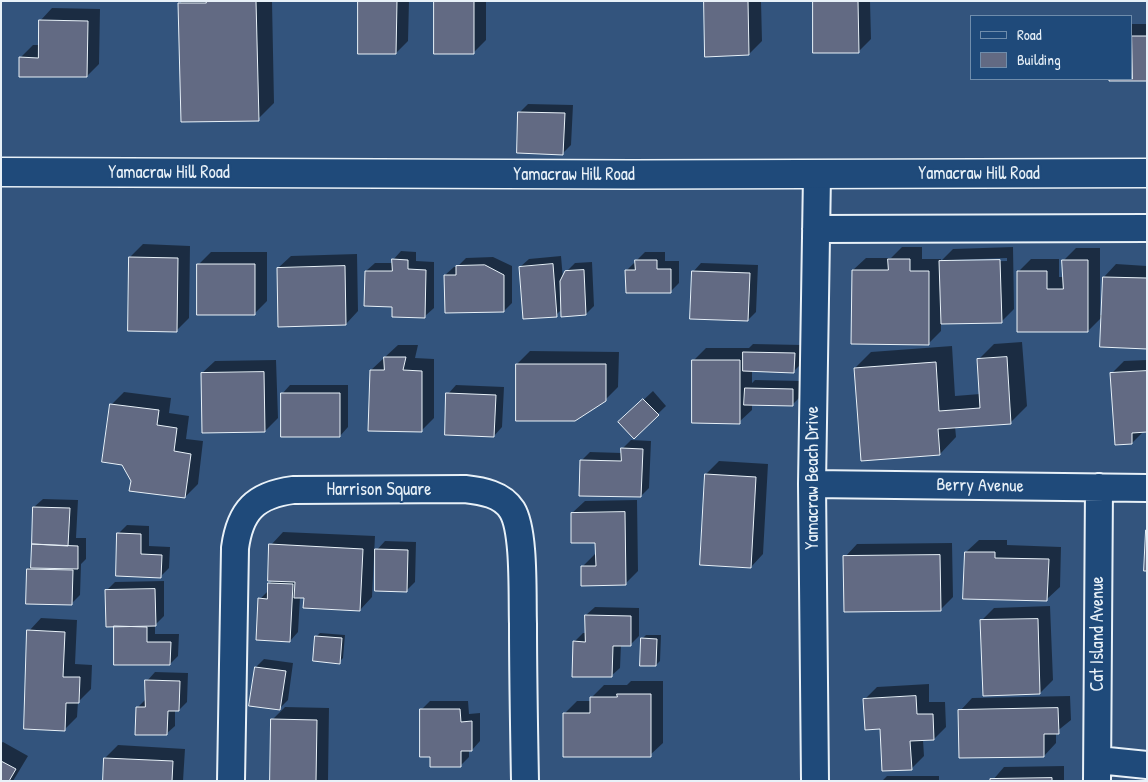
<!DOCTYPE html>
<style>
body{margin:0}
#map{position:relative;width:1148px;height:782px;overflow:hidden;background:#33547d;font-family:"Patrick Hand",sans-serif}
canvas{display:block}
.frame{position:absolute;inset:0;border:2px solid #e8f1f8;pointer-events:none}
.legend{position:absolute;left:970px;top:15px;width:162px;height:65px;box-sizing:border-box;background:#1f4a7a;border:1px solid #6f8dac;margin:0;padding:6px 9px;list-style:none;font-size:15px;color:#e8f1f8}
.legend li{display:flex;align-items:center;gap:10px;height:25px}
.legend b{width:25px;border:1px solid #6f8dac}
</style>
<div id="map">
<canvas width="1148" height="782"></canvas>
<div class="frame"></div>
<ul class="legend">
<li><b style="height:6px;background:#1f4a7a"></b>Road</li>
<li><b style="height:14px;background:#626a83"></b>Building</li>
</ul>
</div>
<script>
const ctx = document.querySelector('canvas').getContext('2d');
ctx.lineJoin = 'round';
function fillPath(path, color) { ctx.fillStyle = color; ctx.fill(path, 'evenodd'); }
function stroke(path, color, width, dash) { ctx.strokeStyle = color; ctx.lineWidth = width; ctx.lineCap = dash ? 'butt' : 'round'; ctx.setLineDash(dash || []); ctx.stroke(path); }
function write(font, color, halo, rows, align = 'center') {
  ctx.font = font + ' "Patrick Hand",sans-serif'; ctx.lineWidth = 4; ctx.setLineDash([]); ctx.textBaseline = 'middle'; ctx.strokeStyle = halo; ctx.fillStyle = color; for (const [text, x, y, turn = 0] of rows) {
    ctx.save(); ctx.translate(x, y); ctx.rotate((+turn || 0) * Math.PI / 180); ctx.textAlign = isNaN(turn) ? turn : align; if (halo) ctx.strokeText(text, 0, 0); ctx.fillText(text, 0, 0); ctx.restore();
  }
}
const shadow = new Path2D(`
 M182,1H272L274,103L258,119L180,4Z
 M360,1H409L408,41L396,53Z
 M435,1H486V40L473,53Z
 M705,1H761L762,41L749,54Z
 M814,1H870L871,39L858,52Z
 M52,8L100,9L99,64L87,76L20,58L33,45H40V21Z
 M1132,24H1147V80H1110V79H1132Z
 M528,104L573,105L571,145L563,153L520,112Z
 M143,244L190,246L189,318L176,331L130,257Z
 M902,247H922V259H941V261L953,249L1013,247L1014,309L1001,322L941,323V331L928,344L853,270L866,258H891ZM1007,258V261L952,262V260Z
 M1076,248H1100V315H1103L1104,277L1116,264L1147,266V348L1103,316L1088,331L1018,272L1031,259H1059V277H1064L1063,261Z
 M401,251L416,252V261L434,262V308L425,316L393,306L366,271L375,263H393V260Z
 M211,252H267V301L255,313L198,265Z
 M645,252H665V261H679V283L670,292L626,271Z
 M357,254L358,311L346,324L278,268L291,256Z
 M561,256L563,279L566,272L575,263L592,262L594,306L586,314L562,309L556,315L520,267L529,259Z
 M493,257L512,266V303L504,311L445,275L454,267H457L466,258Z
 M701,263L758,265L756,312L748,320L693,272Z
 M1022,342L1027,406L1011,422L955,426L956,437L940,454L855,368L871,352L952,346L955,396L980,394L978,360L994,344Z
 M753,344L802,345V363L794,371L752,370V383L755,380L801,381V396L792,405L752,404V410L739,422L694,360L706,348H749Z
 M398,345H418L415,358L434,359V418L421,431L371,370Z
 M530,351L619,352L618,387L605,400L517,364Z
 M276,360L278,418L265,431L202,373L215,361Z
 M1147,360V431H1144L1132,443L1111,374L1124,361Z
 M290,385H348V427L340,436L282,394Z
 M456,385L504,387L502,427L494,436L448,394Z
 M653,391L666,406L634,437L620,422Z
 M124,392L171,398L169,413L189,416L186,439L203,441L198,484L185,497L132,481L112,404Z
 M631,440L651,441L649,488L641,496L581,495L582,460L590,452L622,453V449Z
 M719,461L768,464L763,554L751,567L706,474Z
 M43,499L78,500L76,538H86V559L81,564L80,595L71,604L28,569L32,565L34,507Z
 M637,500L638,571L625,584L582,567L595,554H597L596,541L572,513L585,501Z
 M127,525L149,526V546L170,547L169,568L160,577L119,533Z
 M283,532L375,536L372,597L360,610L300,597L298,632L290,641L260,599L269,590V584L273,580L271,545Z
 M979,540H1007V545L1061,547L1060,587L1047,599L966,552Z
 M385,541L416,542L415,582L407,590L377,552H375Z
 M952,543L953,597L940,610L845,557L857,544Z
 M164,581V616L155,625V634H179L178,656L170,664L115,625L107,590L115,582Z
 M1050,606L1053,680L1040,693L981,621L994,608Z
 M595,607L639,608V636L630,645H621L620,668L611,676L574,642L583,633H586V615Z
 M41,618L77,620L75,664L92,665L91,689L78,702L77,717L65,729L29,631Z
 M320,633L345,635L343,658L339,662L316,637Z
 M646,635H661L660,661L656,665L642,639Z
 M264,659L293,663L288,700L280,708L256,667Z
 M155,672L188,673L187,702L179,710H175V726L166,734L137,708L146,699L147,681Z
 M631,681H663V743L650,755L564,714L577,701H591V698L604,685H627Z
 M929,684V702H945L946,727L934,739L923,740L924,756L911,769L865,699L877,687Z
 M1070,696L1071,720L1056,732V743L1044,756L960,711L972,698Z
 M430,701H468L469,714L480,713V741L472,750H469V757L460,766L431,755L421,710Z
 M285,707L329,708L328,781H272V720Z
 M3,742L28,756L13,781H1V743Z
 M118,745L185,749L183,781H104L105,758Z
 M1064,766V781H992L1004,767Z
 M887,776H939V781H882Z`);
const building = new Path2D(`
 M206,1H256L259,121L181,122L178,3H206Z
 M358,1H397L396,54H358Z
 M434,1H474V54H434Z
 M704,1H748L749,55L705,57Z
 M813,1H858L859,53H813Z
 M39,20L88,21L87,77H19V57L38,58Z
 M1132,36H1147V81H1109V79H1132Z
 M518,112L565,113L563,155L517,153Z
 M129,257L178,258L177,332L128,331Z
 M392,259L408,260V269L426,270L425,318L392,317V307L364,306L365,271H392Z
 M888,259H910V271H929V345L851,344L852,270H888Z
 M635,260H657V269H671V293H626L625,270H635Z
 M1000,260L1002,323L941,324L939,261Z
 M1062,260H1088V332H1017V271H1047V289H1063Z
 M197,264H255V315H197Z
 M553,264L557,317L523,319L519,267Z
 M485,265L504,275V312L445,313L444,275H456V266Z
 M345,266L346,325L278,327L277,268Z
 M584,270L586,315L561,317L560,281L565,271Z
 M692,271L750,273L748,321L690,319Z
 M1103,277L1147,278V349L1100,347Z
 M743,352L795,353L794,373L743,371Z
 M384,357H406L403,370L422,371V432L368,431L370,370H384Z
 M1007,357L1011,424L938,429L940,455L861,461L854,368L936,362L939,411L980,408L977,359Z
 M692,360H740V424L692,423Z
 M516,364H606V401L575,421H516Z
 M1147,371V432L1132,433V444L1115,445L1110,373Z
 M264,372L265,432L202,433L201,373Z
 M745,388L793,389V406L744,405Z
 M281,393H340V437H281Z
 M446,393L496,395L494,437L445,435Z
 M643,399L659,415L634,439L618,422Z
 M110,404L159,410L157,425L177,428L174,451L191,454L185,498L129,491L131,481L122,465L102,462Z
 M621,448L643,449L641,497L579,496L580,460L621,461Z
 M705,474L756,477L751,568L700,565Z
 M33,507L70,508L68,546L32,544Z
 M625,512L626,585L581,586V566H596L595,543H571V513Z
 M1146,530H1147V571H1144Z
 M117,533L141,534V554L162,555L161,578L116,576Z
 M32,544L78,546V569L31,568Z
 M269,544L363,549L360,611L303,608L304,598H294L295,582L268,581Z
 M375,549L408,550L407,592L375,591Z
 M965,552H995V558L1049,559L1047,601L963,599Z
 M940,555L941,611L844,612L843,556Z
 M27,569L73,570L72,605L26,604Z
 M268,583L293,584L290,642L256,640L258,598L267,599Z
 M155,589L156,626L106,627L105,590Z
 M585,615L631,616V646H613L612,677H572L573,641L585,642Z
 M1038,619L1040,694L983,696L980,620Z
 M114,626L147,627V642H171L170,665H114Z
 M27,630L65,632L63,677H80L79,703H66L65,731L24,729Z
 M315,636L342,638L340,664L313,661Z
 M641,638L657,639L656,666H640Z
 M255,667L286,671L280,710L249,706Z
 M145,680L180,681L179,711H168L167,735H135L136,707H145Z
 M617,694H651V757H563V713H590V697H617Z
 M916,696L917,714H933L934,740L910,741L912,770L882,771L880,729L865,730L863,699Z
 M1058,708L1059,734H1044V757L959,758L958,710Z
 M420,709H460L461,722L472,721V751H461V767H430V757H420Z
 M271,719L317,720L316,781H270Z
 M104,758L173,761L172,781H103Z
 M1,761L16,769L9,781H1Z
 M1052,778V781H990V779Z`);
const street = new Path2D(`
 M816,229L1147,228
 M812,484L1147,488
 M1098,760L1147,765
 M231,781L235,548C240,511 255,495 293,490L465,489C482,491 502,494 512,510C525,531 522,597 523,624C523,676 524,728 525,781
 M815,781L812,484L817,175
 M1097,781L1099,487`);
const secondary = new Path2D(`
 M1,172C383,175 765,175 1147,173`);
const streetNames = [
 ["Yamacraw Hill Road",169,173],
 ["Yamacraw Hill Road",979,174],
 ["Yamacraw Hill Road",574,175],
 ["Yamacraw Beach Drive",813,478,-90],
 ["Berry Avenue",980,486,1],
 ["Harrison Square",379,490],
 ["Cat Island Avenue",1098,634,-90]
];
fillPath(shadow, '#0007');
fillPath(building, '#626a83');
stroke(building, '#e8f1f8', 1);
stroke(street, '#e8f1f8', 30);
stroke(secondary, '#e8f1f8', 31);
stroke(street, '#1f4a7a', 26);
stroke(secondary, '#1f4a7a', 28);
write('18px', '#e8f1f8', '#1f4a7a', streetNames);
</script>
